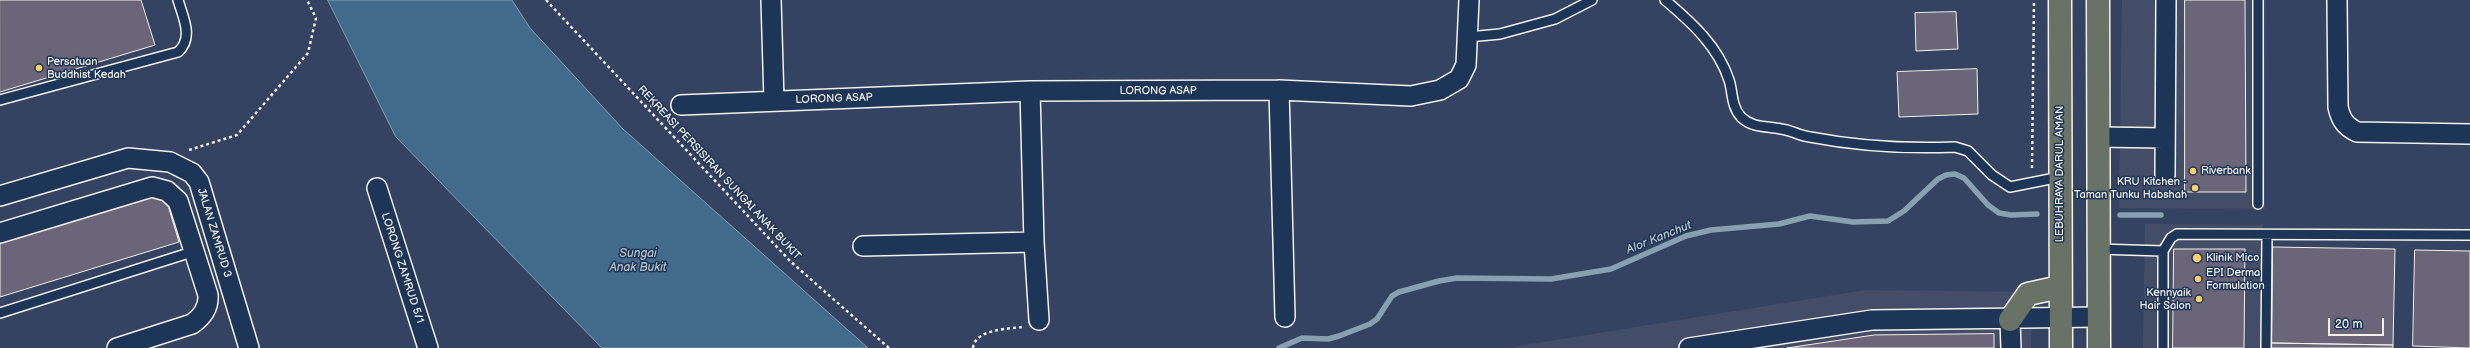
<!DOCTYPE html>
<style>
body{margin:0}
#map{position:relative;width:2470px;height:348px;overflow:hidden;background:#344361;font-family:"Balsamiq Sans",sans-serif}
canvas{display:block}
.scale{position:absolute;left:2328px;top:318px;width:56px;height:18px;box-sizing:border-box;border:2px solid #f4f1e8;border-top:0;padding-left:5px;font-size:12px;line-height:14px;white-space:nowrap;color:#f4f1e8;-webkit-text-stroke:3px #1d3557;paint-order:stroke}
</style>
<div id="map">
<canvas width="2470" height="348"></canvas>
<div class="scale">20 m</div>
</div>
<script>
const ctx = document.querySelector('canvas').getContext('2d');
ctx.lineJoin = 'round';
function fillPath(path, color) { ctx.fillStyle = color; ctx.fill(path, 'evenodd'); }
function stroke(path, color, width, dash) { ctx.strokeStyle = color; ctx.lineWidth = width; ctx.lineCap = dash ? 'butt' : 'round'; ctx.setLineDash(dash || []); ctx.stroke(path); }
function write(font, color, halo, rows, align = 'center') {
  ctx.font = font + ' "Balsamiq Sans",sans-serif'; ctx.lineWidth = 3; ctx.setLineDash([]); ctx.textBaseline = 'middle'; ctx.strokeStyle = halo; ctx.fillStyle = color; for (const [text, x, y, turn = 0] of rows) {
    ctx.save(); ctx.translate(x, y); ctx.rotate((+turn || 0) * Math.PI / 180); ctx.textAlign = isNaN(turn) ? turn : align; if (halo) ctx.strokeText(text, 0, 0); ctx.fillText(text, 0, 0); ctx.restore();
  }
}
const built = new Path2D(`
 M2122,0H2266L2265,209L2119,208Z
 M2145,224L2263,225L2262,348H2143Z
 M1865,290L2032,292L2031,348H1506Z`);
const water = new Path2D(`
 M328,0H512L530,28L623,129L868,348H602L396,137Z`);
const stream = new Path2D(`
 M2120,215H2161
 M1279,348L1302,338L1328,339L1339,336L1370,324L1377,319L1392,296L1399,292L1439,281L1457,278L1551,279L1611,269L1686,236L1711,230L1779,224L1810,216L1853,222L1888,221L1904,211L1938,179L1946,175L1955,174L1964,178L1988,205L1999,213L2011,215L2037,214`);
const building = new Path2D(`
 M0,0H141L155,45L0,92Z
 M2185,0H2245L2246,192H2185Z
 M1956,12L1958,49L1916,51L1915,13Z
 M1977,69L1978,114L1899,117L1897,72Z
 M153,196L166,199L179,242L0,297V243Z
 M2273,247L2395,249L2393,345L2272,343Z
 M2174,249H2245L2244,348H2173Z
 M2415,250L2470,251V348L2413,346Z
 M1994,334V348H1787L1874,335Z
 M2272,343L2393,345V348H2272Z`);
const path = new Path2D(`
 M546,0L790,261L889,348
 M644,106H662
 M189,150L237,135L308,53L316,18L307,0
 M2032,168L2034,0
 M973,348C975,329 1008,329 1022,327`);
const lane = new Path2D(`
 M1665,0C1691,22 1718,46 1729,80C1733,92 1731,106 1741,117C1752,128 1766,126 1781,129C1791,130 1800,136 1810,137C1857,146 1907,149 1955,147L1968,151L1992,175L2010,187L2060,177
 M1468,37L1500,34L1555,19L1592,0
 M0,100L178,52C194,38 183,17 178,0
 M2258,204V0
 M2098,249L2163,251V348
 M2163,251L2171,238L2177,234L2470,235
 M0,313L195,251
 M2266,348L2267,235`);
const street = new Path2D(`
 M771,0L774,101
 M2337,0L2338,107C2341,120 2345,126 2357,132L2470,134
 M1279,90L1285,317
 M1030,91L1034,242L1039,320
 M681,105L1030,91L1279,90L1411,96L1440,90L1459,79L1466,65L1469,0
 M2098,137L2165,138
 M2165,175L2166,0
 M377,188L428,348
 M0,196L128,158L170,162L192,173L199,182L249,348
 M0,233L152,187L167,191L178,201L208,295C209,308 202,317 192,324L117,348
 M863,246L1034,242
 M2010,320L2011,348
 M1689,348L1872,320L2099,317`);
const primary = new Path2D(`
 M2060,0L2061,348
 M2098,0L2099,348
 M2010,320L2028,294L2060,287`);
const markers = [
 [39,68,4,"#ffd166"],
 [2193,171,4,"#ffd166"],
 [2195,188,4,"#ffd166"],
 [2197,258,5,"#ffd166"],
 [2198,279,4,"#ffd166"],
 [2199,299,4,"#ffd166"]
];
const poiNames = [
 ["Persatuan",47,62],
 ["Buddhist Kedah",47,75],
 ["Riverbank",2201,171],
 ["KRU Kitchen -",2187,182,"right"],
 ["Taman Tunku Habshah",2187,195,"right"],
 ["Klinik Mico",2206,258],
 ["EPI Derma",2206,273],
 ["Formulation",2206,286],
 ["Kennyaik",2191,293,"right"],
 ["Hair Salon",2191,306,"right"]
];
const streetNames = [
 ["LORONG ASAP",1158,91],
 ["LORONG ASAP",834,99,-2],
 ["REKREASI PERSISIRAN SUNGAI ANAK BUKIT",719,173,47],
 ["LEBUHRAYA DARUL AMAN",2060,174,-90],
 ["JALAN ZAMRUD 3",214,233,73],
 ["LORONG ZAMRUD 5/1",402,268,72]
];
const waterNames = [
 ["Alor Kanchut",1659,238,-22],
 ["Sungai",638,254],
 ["Anak Bukit",638,268]
];
fillPath(built, '#444d68');
fillPath(water, '#426a8a');
stroke(water, '#89a0b0', 1);
stroke(stream, '#89a0b0', 5.5);
fillPath(building, '#6a6578');
stroke(building, '#f4f1e8', 1);
stroke(lane, '#f4f1e8', 12);
stroke(street, '#f4f1e8', 22);
stroke(primary, '#f4f1e8', 25);
stroke(path, '#f4f1e8', 2.5, [3, 3]);
stroke(lane, '#1d3557', 9);
stroke(street, '#1d3557', 19);
stroke(primary, '#697266', 22);
for (const [x, y, r, color] of markers) { const dot = new Path2D(); dot.arc(x, y, r, 0, 2 * Math.PI); ctx.fillStyle = color; ctx.fill(dot); stroke(dot, '#1d3557', 1.5); }
write('11px', '#f4f1e8', '#1d3557', poiNames, 'left');
write('11px', '#f4f1e8', '#1d3557', streetNames);
write('italic 12px', '#b6c2c7', '#1d3557', waterNames);
</script>
